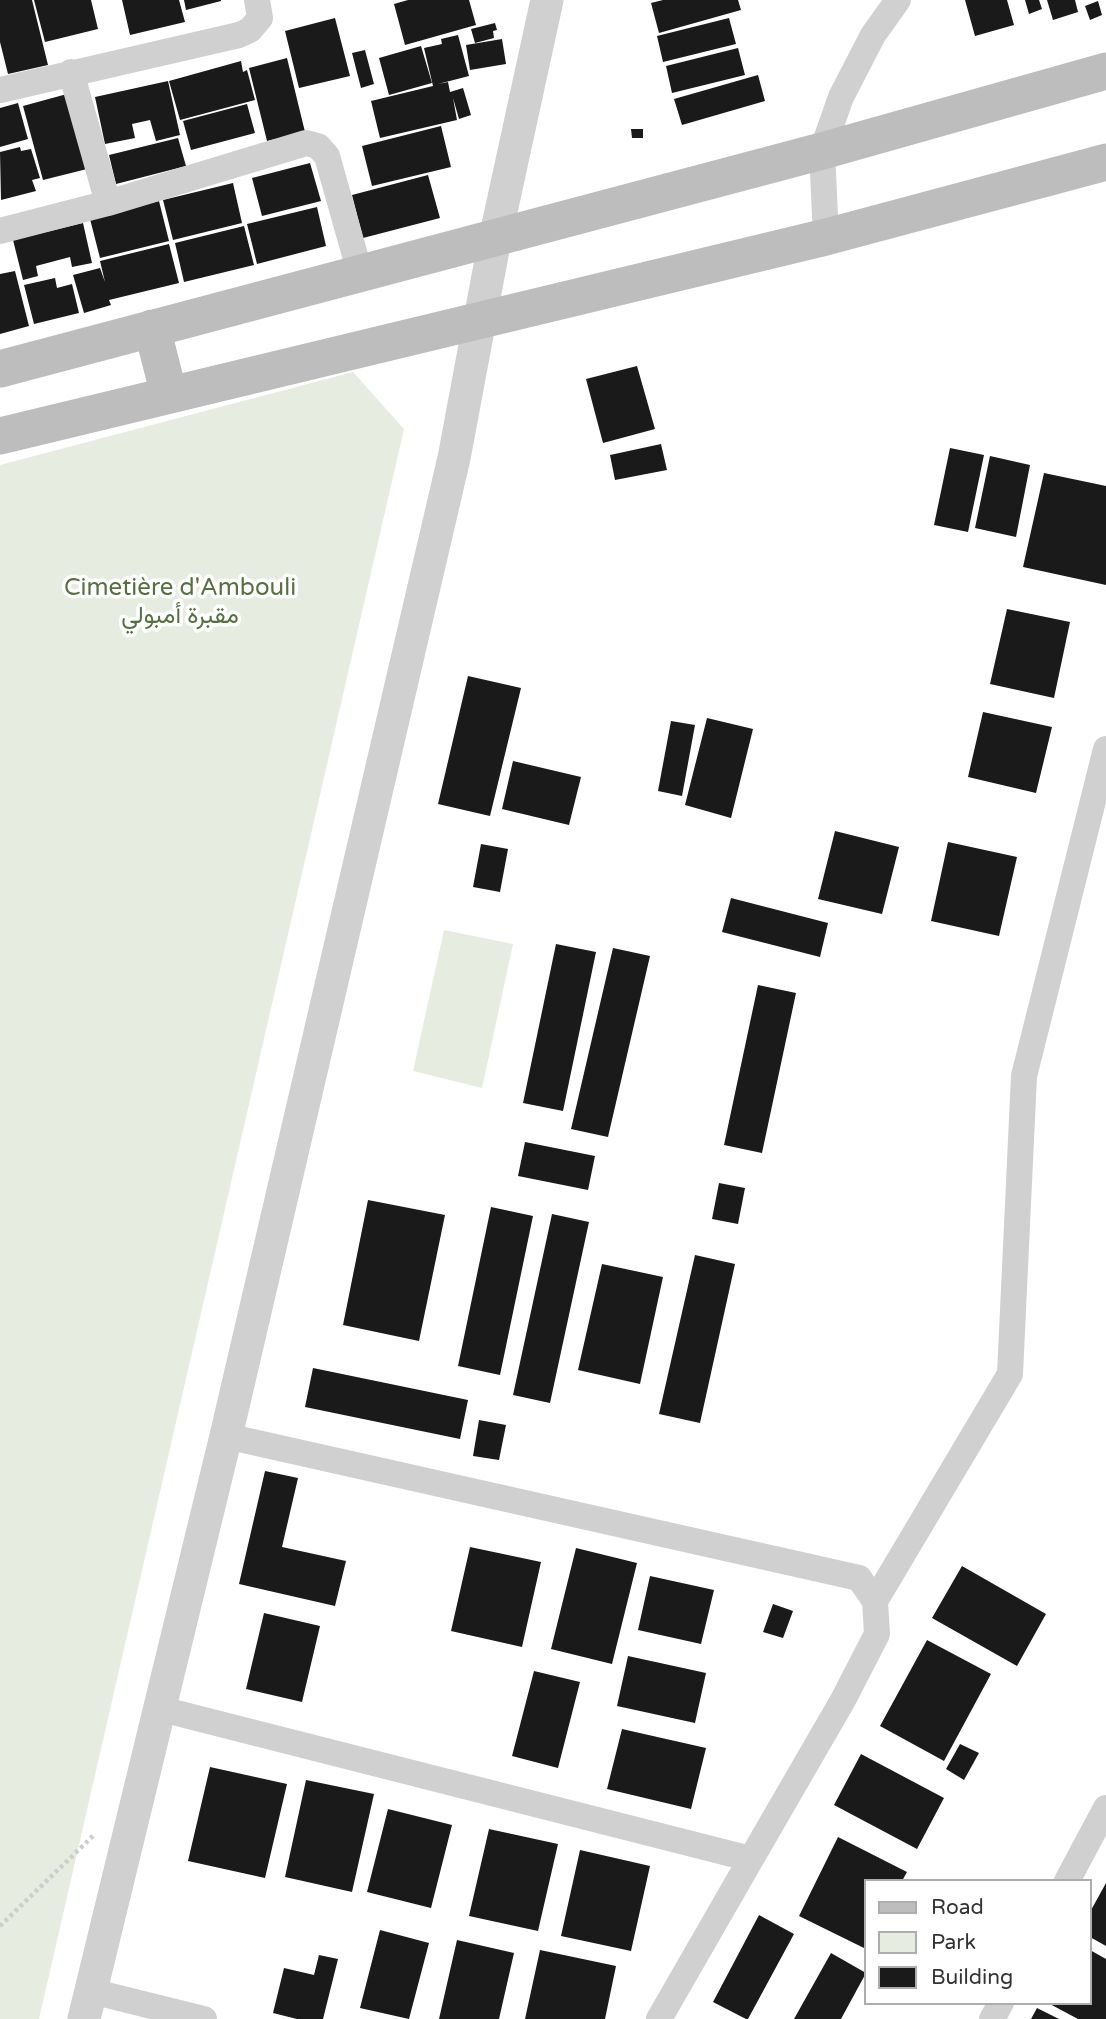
<!DOCTYPE html>
<meta charset="utf-8">
<style>
body{margin:0}
#map{position:relative;width:1106px;height:2019px;overflow:hidden;background:#fff;font-family:"Varela Round",sans-serif}
canvas{display:block}
.legend{position:absolute;left:864px;top:1879px;width:228px;height:126px;box-sizing:border-box;background:#fff;border:2px solid #adadad;margin:0;padding:9px 12px;list-style:none;font-size:21px;color:#333}
.legend li{display:flex;align-items:center;gap:14px;height:35px}
.legend b{width:35px;border:2px solid #adadad}
</style>
<div id="map">
<canvas width="1106" height="2019"></canvas>
<ul class="legend">
<li><b style="height:9px;background:#bdbdbd"></b>Road</li>
<li><b style="height:19px;background:#e6ecdf"></b>Park</li>
<li><b style="height:19px;background:#1a1a1a"></b>Building</li>
</ul>
</div>
<script>
const ctx = document.querySelector('canvas').getContext('2d');
ctx.lineJoin = 'round';
function fillPath(path, color) { ctx.fillStyle = color; ctx.fill(path, 'evenodd'); }
function stroke(path, color, width, dash) { ctx.strokeStyle = color; ctx.lineWidth = width; ctx.lineCap = dash ? 'butt' : 'round'; ctx.setLineDash(dash || []); ctx.stroke(path); }
function write(font, color, halo, rows, align = 'center') {
  ctx.font = font + ' "Varela Round",Vazirmatn,sans-serif'; ctx.lineWidth = 7; ctx.setLineDash([]); ctx.textBaseline = 'middle'; ctx.strokeStyle = halo; ctx.fillStyle = color; for (const [text, x, y, turn = 0] of rows) {
    ctx.save(); ctx.translate(x, y); ctx.rotate((+turn || 0) * Math.PI / 180); ctx.textAlign = isNaN(turn) ? turn : align; if (halo) ctx.strokeText(text, 0, 0); ctx.fillText(text, 0, 0); ctx.restore();
  }
}
const green = new Path2D(`
 M353,372L404,429L39,2019H0V465Z
 M444,930L513,944L482,1088L413,1071Z`);
const building = new Path2D(`
 M0,0H32L48,65L8,74L0,42Z
 M34,0H91L98,29L45,42Z
 M122,0H179L185,22L130,35Z
 M184,0H221V1L186,10Z
 M408,0H469L476,25L405,45L394,4Z
 M663,0H738L741,10L659,33L651,3Z
 M965,0H1007L1014,25L975,36Z
 M1025,0H1039L1042,9L1029,14Z
 M1047,0H1075L1078,12L1053,20Z
 M1098,1L1102,15L1090,20L1085,6Z
 M335,18L350,76L299,88L285,31Z
 M729,18L736,44L663,62L657,36Z
 M495,23L497,30L493,31L494,38L475,43L471,29Z
 M458,35L469,76L438,84L448,82L450,92L463,88L471,115L459,119L453,98L457,120L380,138L371,101L433,86L424,48L442,44L441,39Z
 M502,39L506,64L470,70L466,45Z
 M421,46L432,83L389,95L379,58Z
 M738,48L745,75L672,93L666,66Z
 M365,50L374,84L361,88L352,53Z
 M287,58L305,132L267,141L249,68Z
 M241,61L243,72L247,70L255,100L180,120L169,81Z
 M758,75L765,101L682,125L674,99Z
 M168,81L180,135L156,141L150,120L132,124L135,138L105,144L95,97Z
 M67,94L87,169L43,180L23,106Z
 M18,103L28,139L0,147V108Z
 M247,104L255,133L191,150L183,121Z
 M441,126L451,167L372,186L362,146Z
 M631,129H643V138H632Z
 M178,138L186,166L116,184L109,155Z
 M20,147L21,151L31,149L40,178L32,180L36,191L1,200L0,152Z
 M310,163L321,201L262,216L252,178Z
 M428,175L440,218L363,238L352,195Z
 M233,183L242,223L173,240L163,200Z
 M159,201L169,241L100,258L90,219Z
 M317,207L326,246L257,264L247,224Z
 M83,223L92,263L72,267L70,257L36,266L38,276L23,280L13,240Z
 M244,226L254,265L184,282L175,243Z
 M169,244L179,283L109,300L111,305L84,313L73,275L100,268L105,282L100,261Z
 M15,271L29,326L0,334V274Z
 M55,278L57,288L72,284L79,313L34,324L24,285Z
 M637,366L655,429L603,443L586,379Z
 M661,444L667,470L615,480L610,455Z
 M950,448L984,455L968,532L934,525Z
 M990,456L1030,465L1016,537L975,528Z
 M1044,473L1106,486V585L1023,567Z
 M1007,609L1070,622L1054,698L990,684Z
 M468,676L521,688L490,816L438,804Z
 M983,712L1052,727L1036,793L968,777Z
 M707,718L753,729L731,818L685,805Z
 M671,721L695,725L682,796L658,791Z
 M513,761L581,777L569,825L502,809Z
 M835,831L899,847L882,914L818,899Z
 M948,842L1017,857L999,936L931,921Z
 M481,844L508,849L500,892L473,887Z
 M731,898L828,923L820,957L722,932Z
 M556,944L596,952L563,1111L523,1103Z
 M613,948L650,956L608,1137L571,1129Z
 M758,985L796,993L762,1153L724,1145Z
 M525,1142L595,1156L588,1190L518,1176Z
 M719,1183L745,1188L738,1224L712,1219Z
 M368,1200L445,1215L419,1341L343,1325Z
 M491,1207L533,1216L500,1375L458,1366Z
 M552,1214L589,1222L550,1403L513,1395Z
 M695,1255L735,1264L700,1423L659,1414Z
 M602,1264L663,1277L640,1384L578,1370Z
 M313,1368L468,1400L460,1439L305,1407Z
 M479,1420L506,1425L499,1460L473,1456Z
 M265,1471L298,1478L282,1547L346,1561L335,1606L239,1584Z
 M470,1547L541,1562L522,1647L451,1631Z
 M576,1548L637,1563L612,1664L551,1649Z
 M962,1566L1046,1614L1017,1666L932,1618Z
 M650,1576L714,1590L701,1644L638,1630Z
 M773,1604L793,1611L783,1638L763,1632Z
 M264,1613L320,1626L302,1702L246,1689Z
 M927,1640L991,1674L944,1761L880,1726Z
 M628,1656L706,1673L695,1723L617,1706Z
 M534,1671L580,1682L558,1768L512,1756Z
 M622,1729L706,1748L691,1809L607,1789Z
 M960,1744L979,1753L964,1780L946,1769Z
 M861,1754L944,1798L917,1849L834,1805Z
 M210,1767L287,1784L265,1878L188,1861Z
 M306,1780L374,1794L352,1892L285,1877Z
 M388,1809L452,1825L431,1908L367,1892Z
 M489,1829L558,1844L538,1931L469,1916Z
 M838,1837L907,1872L902,1881H866V1949L799,1916Z
 M580,1850L650,1866L631,1951L561,1936Z
 M1106,1883V1946L1090,1937V1912Z
 M759,1915L794,1934L748,2019H746L713,2002Z
 M380,1930L429,1943L409,2019L360,2008Z
 M457,1940L514,1953L499,2019H439Z
 M540,1950L616,1966L605,2019H525Z
 M1090,1950L1106,1959V2019H1078L1048,2003H1090Z
 M831,1953L866,1973L841,2019H794Z
 M319,1955L338,1959L323,2019H297L273,2013L284,1968L314,1975Z
 M1037,2008L1059,2019H1031Z`);
const path = new Path2D(`
 M0,1926L95,1834`);
const minor = new Path2D(`
 M71,72L108,203
 M0,90L239,35L250,30L260,18L257,0
 M0,231L108,203L306,143L318,146L327,156L360,273
 M826,237L822,151L841,97L873,35L898,0
 M226,1436L859,1578L875,1601L877,1634L843,1700L751,1859
 M875,1601L1010,1374L1024,1076L1106,749
 M161,1709L751,1859L659,2019
 M1067,1881L1106,1808
 M91,1991L204,2019
 M992,2019L1001,2003`);
const tertiary = new Path2D(`
 M84,2019L226,1436L454,458L495,239L547,0`);
const secondary = new Path2D(`
 M152,328L169,395
 M0,369L822,151L1106,71
 M0,436L826,237L1106,162`);
const parkNames = [
 ["Cimetière d'Ambouli",180,589],
 ["مقبرة أمبولي",180,617]
];
fillPath(green, '#e6ecdf');
fillPath(building, '#1a1a1a');
stroke(path, '#cdcdcd', 4.5, [3.5, 3.5]);
stroke(minor, '#d0d0d0', 26);
stroke(tertiary, '#d0d0d0', 33);
stroke(secondary, '#bdbdbd', 37);
write('24px', '#56703f', '#fff', parkNames);
</script>
